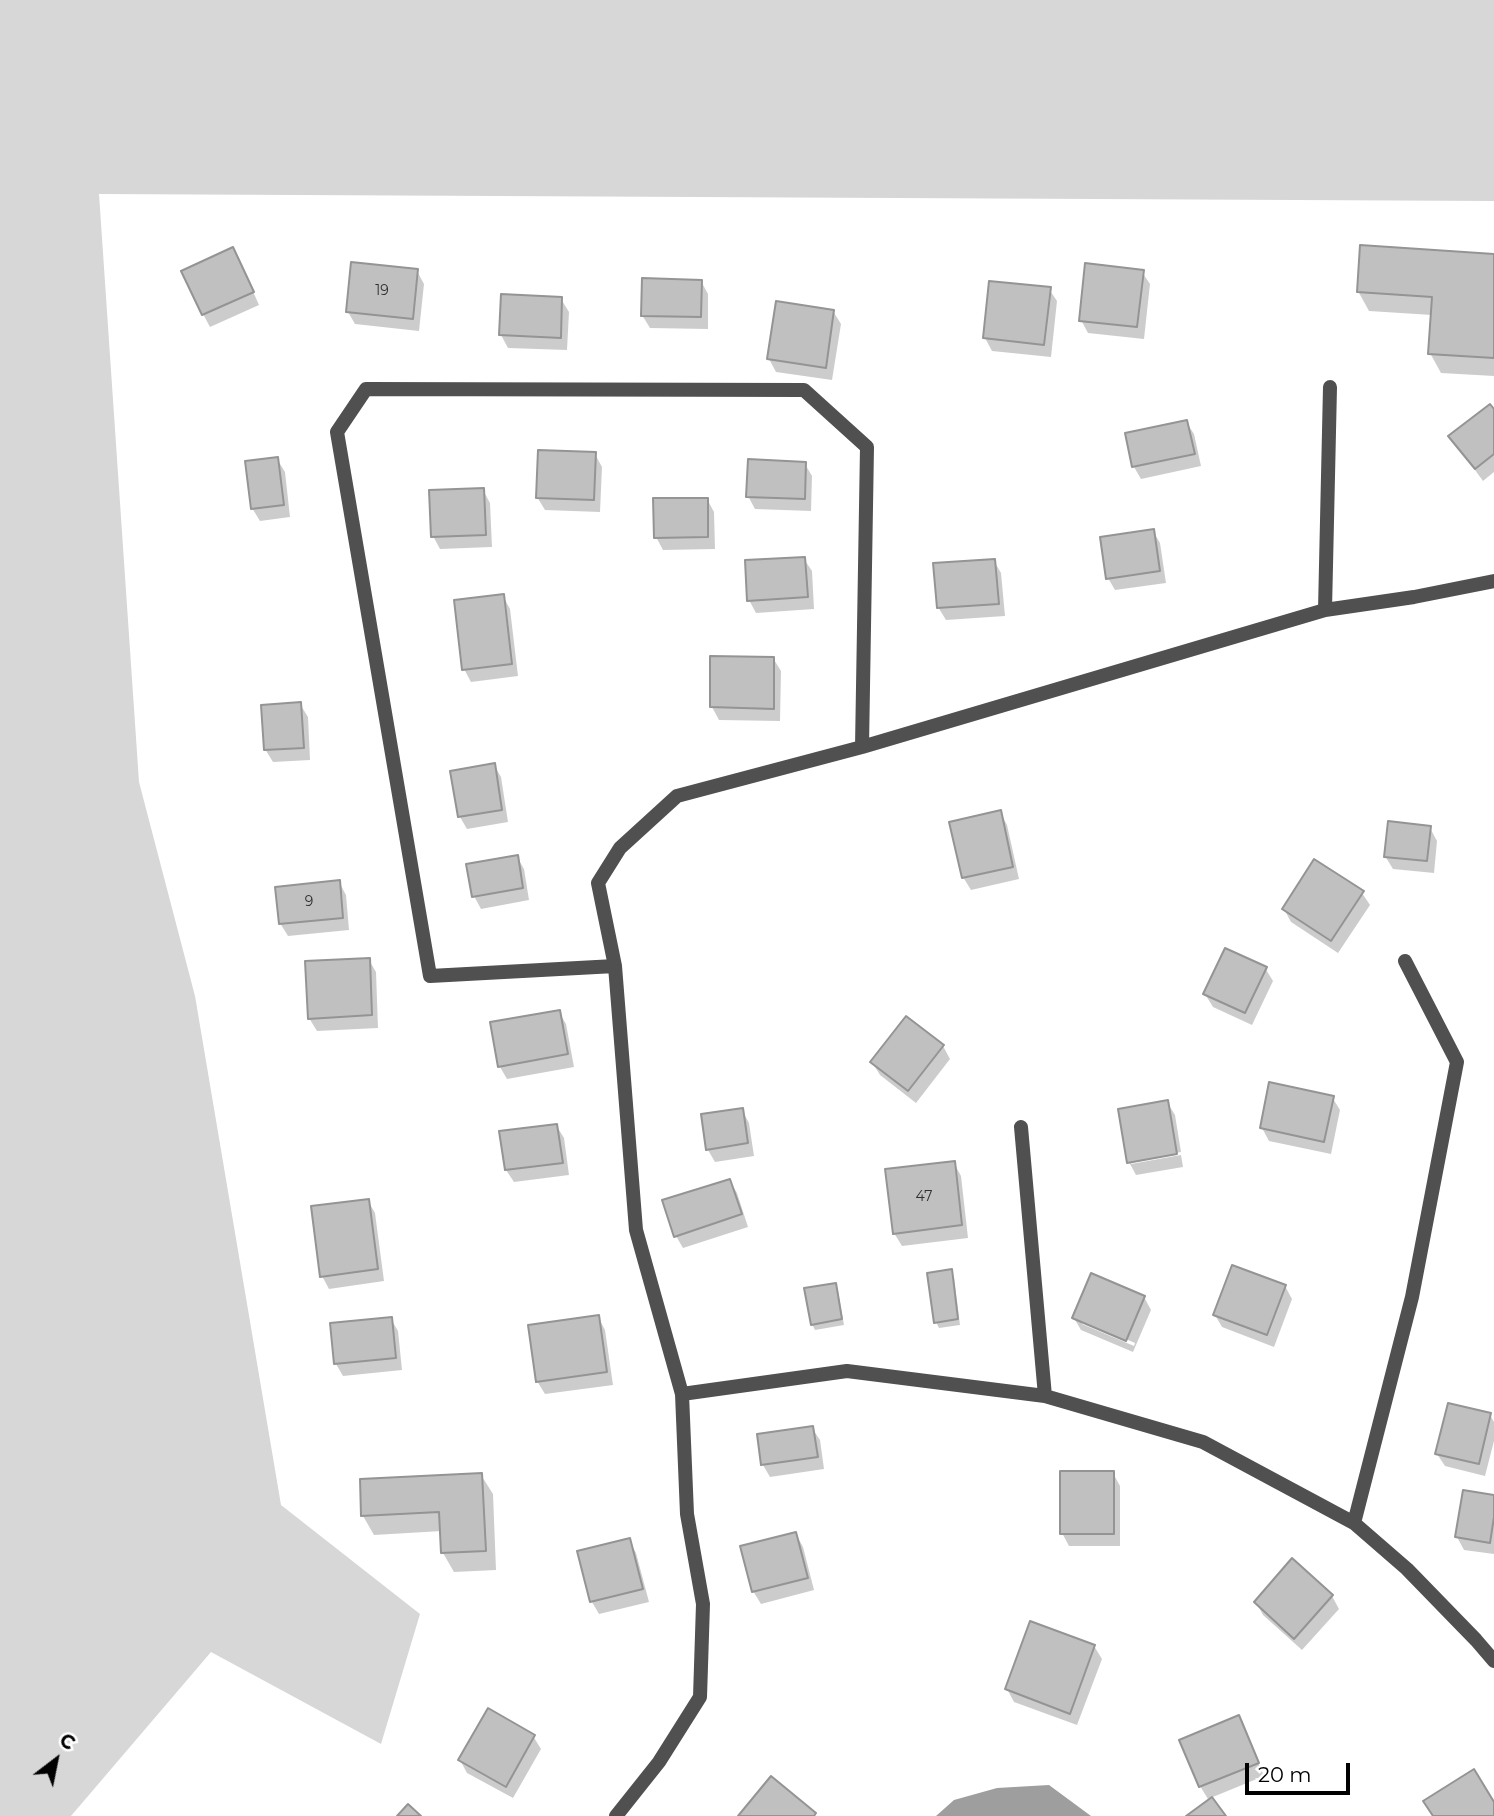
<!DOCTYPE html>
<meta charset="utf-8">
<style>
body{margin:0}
#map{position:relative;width:1494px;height:1816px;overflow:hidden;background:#fff;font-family:Montserrat,sans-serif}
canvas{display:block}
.north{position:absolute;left:21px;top:1725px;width:70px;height:70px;-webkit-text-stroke:5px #fff;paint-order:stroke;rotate:32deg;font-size:19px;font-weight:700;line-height:28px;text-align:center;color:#000}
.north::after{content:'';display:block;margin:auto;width:24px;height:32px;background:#000;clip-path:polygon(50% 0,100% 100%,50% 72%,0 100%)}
.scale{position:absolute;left:1245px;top:1763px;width:105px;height:32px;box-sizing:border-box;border:4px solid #000;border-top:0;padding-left:9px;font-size:21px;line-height:24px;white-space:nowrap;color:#000;-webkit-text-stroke:5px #fff;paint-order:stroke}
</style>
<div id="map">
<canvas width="1494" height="1816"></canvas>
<div class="north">С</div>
<div class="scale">20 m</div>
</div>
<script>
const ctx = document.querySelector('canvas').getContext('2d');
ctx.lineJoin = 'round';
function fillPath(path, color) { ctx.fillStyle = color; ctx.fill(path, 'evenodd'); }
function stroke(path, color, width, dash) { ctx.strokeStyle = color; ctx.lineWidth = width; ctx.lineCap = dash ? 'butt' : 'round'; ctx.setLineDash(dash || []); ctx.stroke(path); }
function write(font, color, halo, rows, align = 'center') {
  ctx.font = font + ' Montserrat,sans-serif'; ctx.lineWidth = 6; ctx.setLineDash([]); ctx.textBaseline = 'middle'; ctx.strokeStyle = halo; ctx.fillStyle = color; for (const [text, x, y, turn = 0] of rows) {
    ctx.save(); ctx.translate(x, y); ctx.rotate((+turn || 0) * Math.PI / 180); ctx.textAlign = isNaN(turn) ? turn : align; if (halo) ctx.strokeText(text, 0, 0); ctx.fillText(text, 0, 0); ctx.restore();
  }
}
const green = new Path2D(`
 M0,0H1494V201L99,194L139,782L195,996L281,1505L420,1614L381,1744L211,1652L71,1816H0Z`);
const water = new Path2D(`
 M1049,1785L1091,1816H936L954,1800L997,1788Z`);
const shadow = new Path2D(`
 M1494,255V376L1441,373L1430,353L1432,315L1369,311L1358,291Z
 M240,262L259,305L210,327L203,314Z
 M417,271L424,284L419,331L355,324L348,312Z
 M1142,272L1150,284L1144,339L1088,333L1081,320Z
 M701,281L708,294V329L650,328L642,315Z
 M1049,289L1057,301L1051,357L992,351L985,338Z
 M561,299L569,312L567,350L508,348L501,335Z
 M833,311L841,324L832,380L776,372L769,359Z
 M1494,412V472L1483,481L1451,437Z
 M1186,422L1194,434L1201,466L1141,479L1134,467L1127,434Z
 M595,454L602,467L600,512L545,510L537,497Z
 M277,459L285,472L290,517L260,521L252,508Z
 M805,464L812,476L811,511L755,509L748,496Z
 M483,490L490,503L492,547L440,549L433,536Z
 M707,499L714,512L715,549L663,550L656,537Z
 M1153,531L1160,543L1166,583L1115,590L1108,578Z
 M804,559L812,571L814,609L756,613L749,600Z
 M994,561L1001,573L1005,616L946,620L938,607Z
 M503,596L510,609L518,676L471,682L464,669Z
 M773,658L781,671L780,721L719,720L712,707Z
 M300,704L308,717L310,760L273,762L265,749Z
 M494,765L501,777L508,822L467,829L460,817L452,772Z
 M1000,812L1007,825L1019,879L971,890L963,877Z
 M1430,828L1437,841L1434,873L1393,869L1385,856Z
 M517,857L524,869L529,900L481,909L474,896Z
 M339,882L346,895L349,930L288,936L280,923Z
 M1362,893L1370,905L1338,953L1291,922L1284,909Z
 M369,960L376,972L378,1028L317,1031L309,1018Z
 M1265,968L1273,981L1252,1025L1213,1007L1205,994Z
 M559,1012L566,1024L574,1067L507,1079L500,1067Z
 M943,1046L950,1059L916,1103L880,1075L872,1062Z
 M1332,1097L1340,1110L1331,1154L1269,1141L1262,1128Z
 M1167,1102L1175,1115L1181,1152L1131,1160V1164L1181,1155L1183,1167L1136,1175L1129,1162Z
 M742,1110L749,1123L754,1156L715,1162L708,1150L703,1116Z
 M556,1125L564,1138L569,1175L514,1182L506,1170Z
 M954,1163L961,1176L968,1238L902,1246L894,1233Z
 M730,1181L737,1193L748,1227L683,1248L676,1236Z
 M368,1201L375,1213L384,1281L329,1289L322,1276Z
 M951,1271L954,1277L960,1325L939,1328L936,1322Z
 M835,1285L838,1291L844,1325L815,1330L812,1324Z
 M1285,1286L1292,1299L1274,1347L1222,1327L1215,1315Z
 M1144,1297L1151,1310L1133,1352L1081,1330L1074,1318ZM1082,1320L1135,1343L1134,1346L1082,1324Z
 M598,1317L605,1330L613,1385L545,1394L537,1381Z
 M391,1319L398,1331L402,1370L343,1376L336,1364Z
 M1490,1415L1494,1422V1441L1485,1476L1445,1466L1437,1454Z
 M812,1428L820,1440L824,1469L770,1477L763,1465Z
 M1113,1473L1120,1486V1546H1069L1062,1533Z
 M481,1475L493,1494L496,1570L454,1572L443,1553L442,1531L374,1535L363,1516Z
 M1494,1497V1554L1464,1550L1457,1537Z
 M796,1534L803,1547L814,1590L761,1604L753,1591Z
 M629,1540L636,1553L649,1602L599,1614L592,1602L579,1553Z
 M1332,1596L1339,1609L1302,1650L1263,1615L1256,1602Z
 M1094,1646L1102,1659L1077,1725L1014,1702L1007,1689Z
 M1238,1717L1264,1776L1208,1799L1200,1786Z
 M533,1736L541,1749L513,1798L467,1773L460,1760Z`);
const building = new Path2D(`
 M1360,245L1494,254V358L1428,354L1432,297L1357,292Z
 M233,247L254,292L202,315L181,271Z
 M351,262L418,269L413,319L346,312Z
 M1085,263L1144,270L1137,327L1079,321Z
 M642,278L702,280L701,317L641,316Z
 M989,281L1051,287L1044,345L983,338Z
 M501,294L562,297L561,338L499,335Z
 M776,301L834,310L826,368L767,359Z
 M1490,404L1494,409V454L1475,469L1448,436Z
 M1187,420L1195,454L1132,467L1125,433Z
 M538,450L596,452L594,500L536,498Z
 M278,457L284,505L251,509L245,461Z
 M748,459L806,462L805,499L746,497Z
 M484,488L486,535L431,537L429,490Z
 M653,498H708V537L654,538Z
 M1154,529L1160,571L1106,579L1100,537Z
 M805,557L808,597L747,601L745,560Z
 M995,559L999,604L937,608L933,563Z
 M504,594L512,664L462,670L454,600Z
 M710,656L774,657V709L710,707Z
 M301,702L304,748L264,750L261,705Z
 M495,763L502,810L458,817L450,771Z
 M1001,810L1013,867L962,878L949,822Z
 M1388,821L1431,826L1427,861L1384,857Z
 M518,855L523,888L472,897L466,864Z
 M1314,859L1364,891L1331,941L1282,909Z
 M340,880L343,918L279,924L275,887Z
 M1225,948L1267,967L1245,1013L1203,994Z
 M370,958L372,1015L308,1019L305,961Z
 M560,1010L568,1054L498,1067L490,1022Z
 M906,1016L944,1045L908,1091L870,1062Z
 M1269,1082L1334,1096L1324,1142L1260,1128Z
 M1168,1100L1177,1154L1127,1163L1118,1109Z
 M743,1108L748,1143L706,1150L701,1114Z
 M557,1124L563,1163L505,1170L499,1131Z
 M955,1161L962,1225L893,1234L885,1169Z
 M730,1179L742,1214L674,1237L662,1200Z
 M369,1199L378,1269L320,1277L311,1206Z
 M1232,1265L1286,1285L1267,1335L1213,1315Z
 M952,1269L958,1319L934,1323L927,1273Z
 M1091,1273L1145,1296L1126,1341L1072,1318Z
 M836,1283L842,1319L811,1325L804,1288Z
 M599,1315L607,1372L536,1382L528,1325Z
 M392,1317L396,1358L334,1364L330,1323Z
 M1448,1403L1491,1413L1479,1464L1435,1454Z
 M813,1426L818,1457L761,1465L757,1434Z
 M1060,1471H1114V1534H1060Z
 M482,1473L486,1551L441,1553L439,1512L361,1516L360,1479Z
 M1463,1490L1494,1495V1517L1490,1543L1455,1537Z
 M796,1532L808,1578L752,1592L740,1546Z
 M630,1538L643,1589L590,1602L577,1551Z
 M1292,1558L1333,1595L1294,1639L1254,1602Z
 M1030,1621L1095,1645L1070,1714L1005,1689Z
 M488,1708L535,1735L506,1787L458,1760Z
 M1239,1715L1259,1763L1199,1787L1179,1740Z
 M1474,1769L1494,1802V1816H1433L1423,1801Z
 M771,1776L816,1813L814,1816H738Z
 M1212,1797L1226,1816H1186Z
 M408,1804L421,1816H397Z`);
const minor = new Path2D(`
 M1325,610L1330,387
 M615,966L430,976L337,432L366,389L804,390L867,447L862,747
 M1021,1127L1045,1396
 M682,1394L847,1371L1045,1396L1203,1442L1354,1523L1407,1569L1476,1640L1494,1661
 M1354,1523L1412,1297L1457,1062L1405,961
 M616,1816L659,1762L700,1697L703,1604L687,1514L682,1394L636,1230L615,966L598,883L620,848L677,796L862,747L1325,610L1414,597L1494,581`);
const numberNames = [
 ["19",382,291],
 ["9",309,902],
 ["47",924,1197]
];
fillPath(green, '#d7d7d7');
fillPath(water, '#9e9e9e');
fillPath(shadow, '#0003');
fillPath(building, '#c0c0c0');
stroke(building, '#949494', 2);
stroke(minor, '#505050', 14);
write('14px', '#303030', null, numberNames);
</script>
